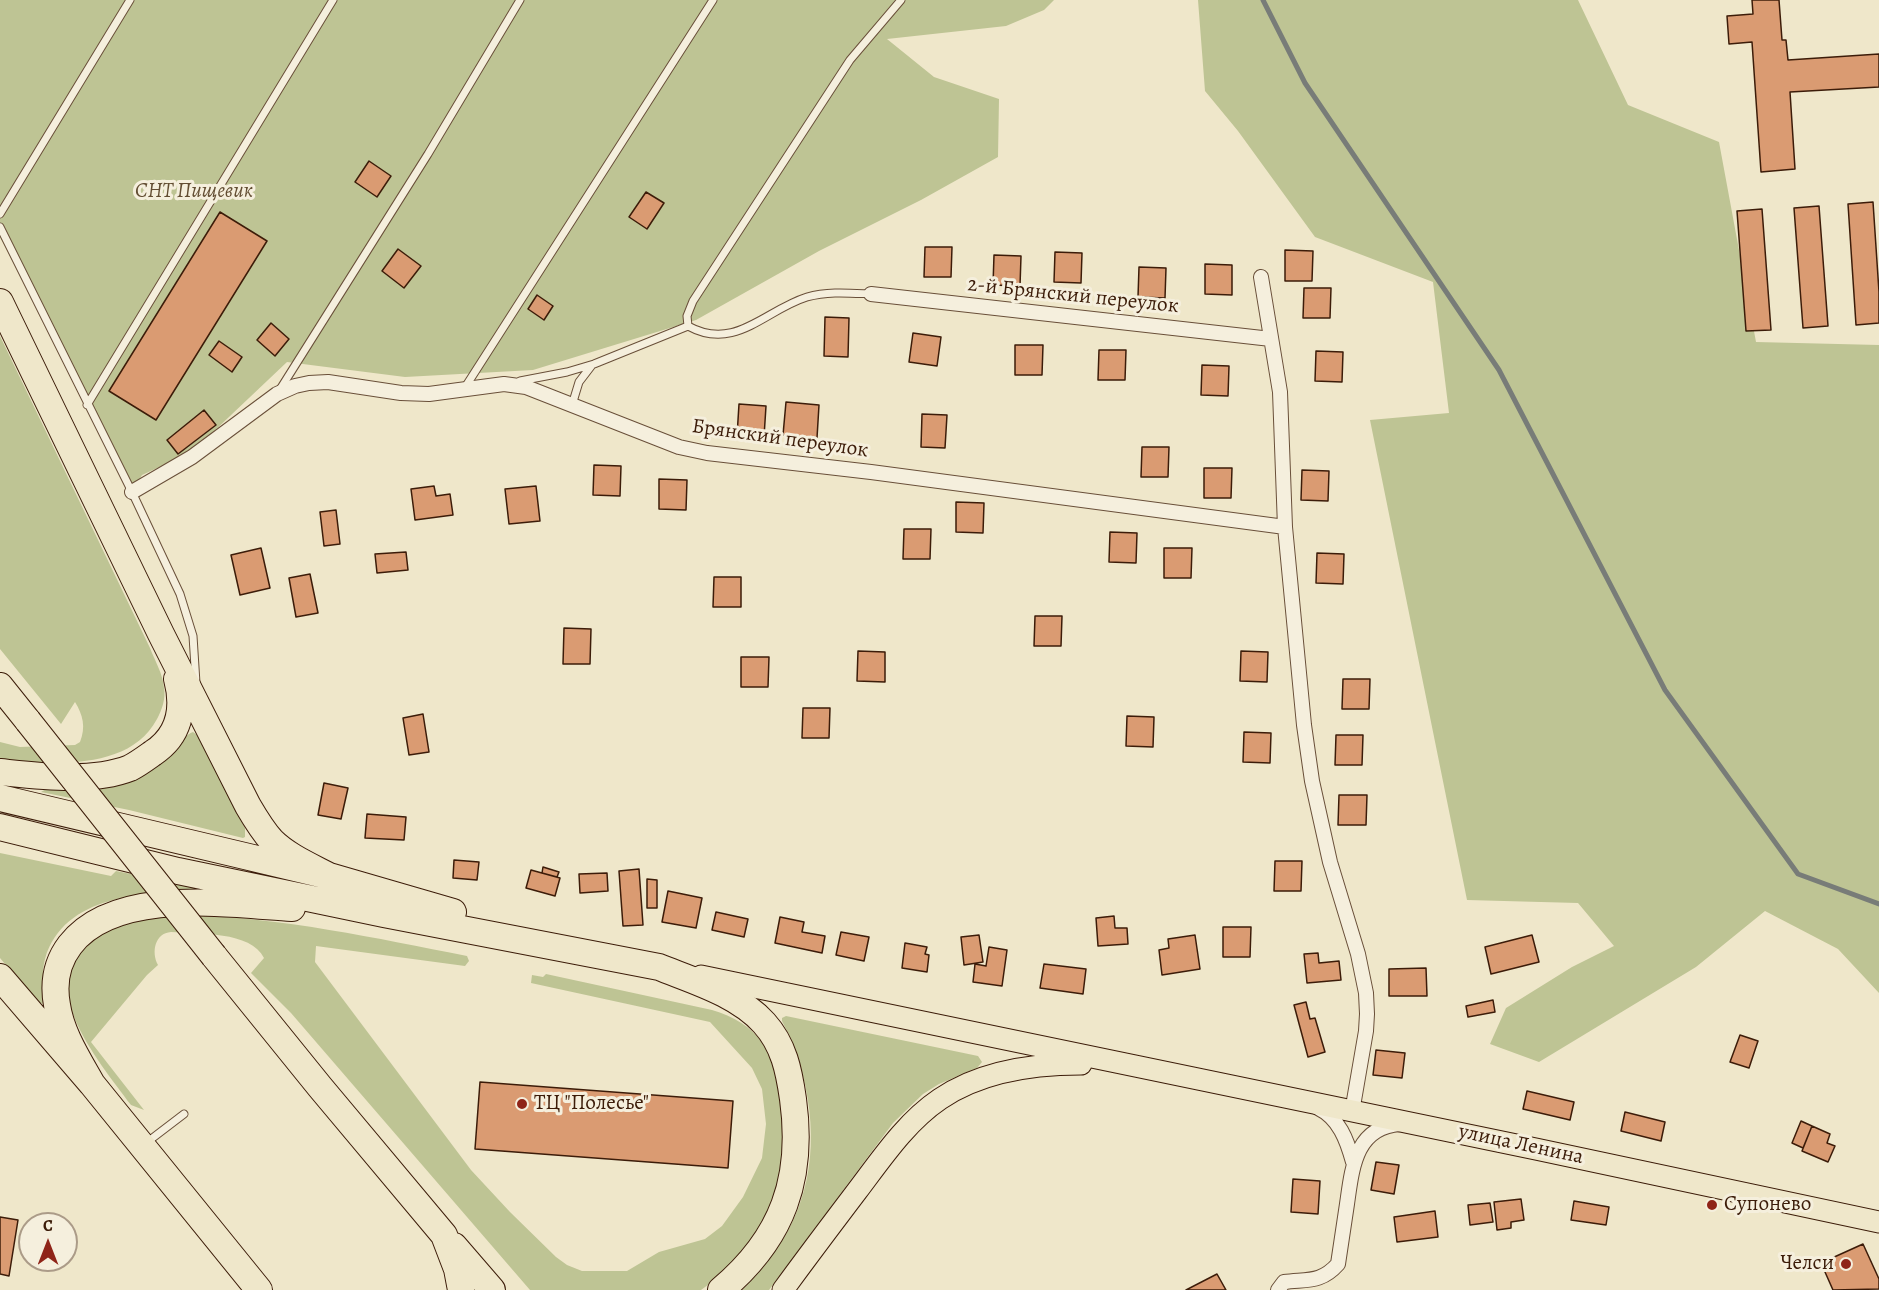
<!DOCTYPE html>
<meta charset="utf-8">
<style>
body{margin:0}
#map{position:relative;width:1879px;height:1290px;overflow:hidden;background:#efe7ca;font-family:Alegreya,serif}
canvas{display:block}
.north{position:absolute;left:18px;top:1212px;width:60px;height:60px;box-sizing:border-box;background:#f5efdd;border:2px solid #ab9b88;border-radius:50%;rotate:0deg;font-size:16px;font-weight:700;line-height:24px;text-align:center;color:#3c1c09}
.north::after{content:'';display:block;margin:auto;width:21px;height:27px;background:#8f2418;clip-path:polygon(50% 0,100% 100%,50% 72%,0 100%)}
</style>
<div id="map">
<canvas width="1879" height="1290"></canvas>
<div class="north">С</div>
</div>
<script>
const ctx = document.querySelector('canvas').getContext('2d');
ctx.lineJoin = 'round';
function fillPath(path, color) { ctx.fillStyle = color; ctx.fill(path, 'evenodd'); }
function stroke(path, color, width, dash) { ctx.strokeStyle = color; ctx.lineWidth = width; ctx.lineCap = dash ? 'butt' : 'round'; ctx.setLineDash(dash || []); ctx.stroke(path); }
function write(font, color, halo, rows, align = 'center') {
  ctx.font = font + ' Alegreya,serif'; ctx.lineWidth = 6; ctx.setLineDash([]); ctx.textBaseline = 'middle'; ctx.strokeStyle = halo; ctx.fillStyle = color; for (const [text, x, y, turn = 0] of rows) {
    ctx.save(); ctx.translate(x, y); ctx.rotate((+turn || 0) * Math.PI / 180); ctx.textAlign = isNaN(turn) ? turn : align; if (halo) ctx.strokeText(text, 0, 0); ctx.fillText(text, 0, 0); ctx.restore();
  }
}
const green = new Path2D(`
 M0,0H1054L1044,10L1006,26L887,39L934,77L999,99L998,157L921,200L819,251L696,320L533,370L405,377L287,362L192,452L142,475L132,492L0,237Z
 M1198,0H1578L1628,105L1719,142L1756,342L1879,345V993L1838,949L1765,911L1696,967L1539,1062L1490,1044L1506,1008L1572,967L1614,946L1578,903L1467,900L1370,420L1449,413L1433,282L1315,237L1238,131L1205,91Z
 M0,336L150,648C155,661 163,674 164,688C166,698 162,710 157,719C129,772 50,764 0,759V742L20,747L75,745L80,742C86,727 83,715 75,702L61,724L0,649Z
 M193,732L197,735L245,828V837L243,838L129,810L41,792L46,789C88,790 127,791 160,764C171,755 180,737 193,732Z
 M0,853L111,876L116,871L196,887L198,891C144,893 64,894 45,959C41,974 44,989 44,1004L37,1002L0,958Z
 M190,915C284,918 375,938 467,956L469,961L465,966L316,946L315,962L471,1170L510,1212L556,1257L567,1265L582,1271H627L659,1252L705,1239L722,1226L743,1197L762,1158L766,1124L762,1089L752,1068L710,1022L531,983L532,975L543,977L546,974L712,1010C733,1016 752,1027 764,1045C789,1082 788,1181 766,1220C750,1247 727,1272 701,1290H530L291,1013L251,973L264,958C251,931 198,934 171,932C155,933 151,952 158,965L147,975L91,1042L144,1110L131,1105C98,1060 23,974 102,934C112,929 124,920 135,919C153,916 172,916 190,915Z
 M786,1016L978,1056L982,1062L977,1068L939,1084L923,1094L893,1123L769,1290H742C766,1266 789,1236 800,1203C821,1146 810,1074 782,1021V1018Z`);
const stream = new Path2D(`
 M1263,0L1305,83L1499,370L1665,690L1798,874L1879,904`);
const building = new Path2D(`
 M1752,0H1779L1782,40H1786L1788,60L1879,54V87L1790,92L1795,169L1761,172L1752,42L1729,44L1727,16L1753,14Z
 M369,161L391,176L377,197L355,182Z
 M646,192L664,203L647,229L629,217Z
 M1873,202L1879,292V323L1856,325L1848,204Z
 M1819,206L1828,326L1803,328L1794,208Z
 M1762,209L1771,330L1746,331L1737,211Z
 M220,212L267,241L156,420L109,391Z
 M925,247H952L951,277H924Z
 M398,249L421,266L404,288L382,271Z
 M1285,250L1313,251L1312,281H1285Z
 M1055,252L1082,253L1081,283L1054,282Z
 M994,255L1021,256L1020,286L993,285Z
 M1205,264L1232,265V295L1205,294Z
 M1139,267L1166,268L1165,298L1138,297Z
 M1304,288H1331L1330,318H1303Z
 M537,295L553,306L544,320L528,309Z
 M825,317L849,318L848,357L824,356Z
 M271,323L289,339L275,356L257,340Z
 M913,333L941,337L937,366L909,362Z
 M219,341L242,357L232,372L209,355Z
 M1015,345H1043L1042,375H1015Z
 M1099,350H1126L1125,380H1098Z
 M1316,351L1343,352L1342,382L1315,381Z
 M1202,365L1229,366L1228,396L1201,395Z
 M786,402L819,405L817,438L783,435Z
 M739,404L766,406L764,437L737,436Z
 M204,410L216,425L178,454L167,440Z
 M922,414L947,415L945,448L921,447Z
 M1142,447H1169L1168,477H1141Z
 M594,465L621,466L620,496L593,495Z
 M1204,468H1232L1231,498H1204Z
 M1302,470L1329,471L1328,501L1301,500Z
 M659,479L687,480L686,510L659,509Z
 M434,486L436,496L450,494L453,515L415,520L411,489Z
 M536,486L540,521L509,524L505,489Z
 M956,502L984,503L983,533L956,532Z
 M336,510L340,544L324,546L320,512Z
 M904,529H931L930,559H903Z
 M1110,532L1137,533L1136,563L1109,562Z
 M261,548L270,588L240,595L231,555Z
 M1164,548H1192L1191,578H1164Z
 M406,552L408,570L377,573L375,554Z
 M1317,553L1344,554L1343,584L1316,583Z
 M310,574L318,613L296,617L289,578Z
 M714,577H741V607H713Z
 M1035,616H1062L1061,646H1034Z
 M564,628L591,629L590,664H563Z
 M858,651L885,652V682L857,681Z
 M1241,651L1268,652L1267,682L1240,681Z
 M741,657H769L768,687H741Z
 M1343,679H1370L1369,709H1342Z
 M803,708H830L829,738H802Z
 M423,714L429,752L409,755L403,718Z
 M1127,716L1154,717L1153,747L1126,746Z
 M1244,732L1271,733L1270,763L1243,762Z
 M1336,735H1363L1362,765H1335Z
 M324,783L348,788L341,819L318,815Z
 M1339,795H1367L1366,825H1338Z
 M367,814L406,817L404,840L365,838Z
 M454,860L479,862L477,880L453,878Z
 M1275,861H1302L1301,891H1274Z
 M543,867L559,872L557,877L542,873Z
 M639,869L643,925L623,926L619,871Z
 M531,870L560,878L555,896L526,888Z
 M607,873L608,891L580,893L579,874Z
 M647,879L657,880V908H647Z
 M668,891L702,898L696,928L662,922Z
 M716,912L748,919L744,937L712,930Z
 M1114,916L1115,928H1127L1128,944L1098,946L1096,918Z
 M780,917L804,922L802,932L825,936L822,953L775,943Z
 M1223,927H1251L1250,957H1223Z
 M841,932L869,937L864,961L836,955Z
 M979,935L983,962L964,965L961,937Z
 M1195,935L1200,969L1162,975L1159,950L1169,948L1168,939Z
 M1532,935L1539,962L1491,974L1485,947Z
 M905,943L927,947L925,954L929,955L927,972L902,968Z
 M989,947L1007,950L1002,986L973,982L975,964L986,966Z
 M1318,953L1319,963L1339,961L1341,980L1307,983L1304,954Z
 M1044,964L1086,969L1083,994L1040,988Z
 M1426,968L1427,996H1389V969Z
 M1493,1000L1495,1012L1468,1017L1466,1006Z
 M1306,1002L1310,1019L1315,1018L1325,1052L1308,1057L1294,1005Z
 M1740,1035L1758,1041L1749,1068L1730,1062Z
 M1376,1050L1405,1053L1402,1078L1373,1075Z
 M480,1082L733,1101L728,1168L475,1149Z
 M1527,1091L1574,1102L1570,1120L1523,1109Z
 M1625,1112L1665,1122L1661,1141L1621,1131Z
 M1801,1121L1812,1126L1803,1148L1792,1143Z
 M1812,1126L1830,1134L1827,1143L1835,1146L1828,1162L1802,1151Z
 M1376,1162L1399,1165L1394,1194L1371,1190Z
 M1293,1179L1320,1181L1318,1214L1291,1212Z
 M1521,1199L1524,1220L1511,1222V1228L1497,1230L1494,1202Z
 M1574,1201L1609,1207L1606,1225L1571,1220Z
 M1490,1203L1493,1222L1470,1225L1468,1205Z
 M1435,1211L1438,1237L1397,1242L1394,1217Z
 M0,1217L18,1220L9,1276L0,1274Z
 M1863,1244L1879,1279V1289L1833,1290L1821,1263Z
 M1217,1274L1226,1290H1186Z`);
const lane = new Path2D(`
 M0,214L130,0
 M0,227L132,492L180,594L193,636L196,683
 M871,294C849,293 828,291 807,297C765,310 735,352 688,326L687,316L693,301L850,60L901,0
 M520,381L567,372L594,364L688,326
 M464,389L713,0
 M279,391L428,154L520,0
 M87,405L333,0
 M572,405L579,382L592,365
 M146,1143L184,1114`);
const street = new Path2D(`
 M1261,277L1280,392L1285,527L1304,725L1312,781L1330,862L1358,954L1366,993L1367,1014L1366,1031L1352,1112
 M871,294L1271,339
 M132,492L192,457L277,394L295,386L309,383L328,382L401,393L429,394L504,384L526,387L679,447L707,453L871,472L1285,527
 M1318,1108C1339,1118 1347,1140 1353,1162
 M1278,1290L1284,1282C1308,1279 1321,1283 1338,1264C1341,1244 1344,1224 1347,1204C1352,1169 1355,1127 1400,1124`);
const primary = new Path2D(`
 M701,976C1094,1058 1487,1137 1879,1222
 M783,1290C807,1257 832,1224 857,1191C882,1158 906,1122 940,1099C981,1071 1032,1064 1081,1064`);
const highway = new Path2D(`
 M0,302L161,634L248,806C255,818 262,830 272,841C287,856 310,866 329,876
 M0,686L28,721
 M0,772C39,776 92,783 130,768C138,764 146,758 153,753C179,736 185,709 177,679
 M0,798L329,876L453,912
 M0,827L178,871L384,914L659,967C694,981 738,994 764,1023C784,1045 789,1071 793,1099C804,1178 783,1238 721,1290
 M214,956L320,1087L444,1235L457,1269L461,1290
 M0,977L92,1084L259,1290
 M92,1084C78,1059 61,1033 57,1005C53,983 57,962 70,945C115,887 228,904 292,908
 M454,1246L492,1290`);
const highwayBridge = new Path2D(`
 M28,721L214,956`);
const markers = [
 [522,1104,6,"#8f2418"],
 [1712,1205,6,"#8f2418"],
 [1846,1264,6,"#8f2418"]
];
const parkNames = [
 ["СНТ Пищевик",194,192]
];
const streetNames = [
 ["2-й Брянский переулок",1073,296,6],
 ["Брянский переулок",780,439,8],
 ["улица Ленина",1521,1145,12]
];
const poiNames = [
 ["ТЦ \"Полесье\"",534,1104],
 ["Супонево",1724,1205],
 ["Челси",1834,1264,"right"]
];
fillPath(green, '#bec494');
stroke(stream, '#787c78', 5);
fillPath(building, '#da9b72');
stroke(building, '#3c1c09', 1.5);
stroke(lane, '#694f39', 9);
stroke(street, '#694f39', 16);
stroke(primary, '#3c1c09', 23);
stroke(highway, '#3c1c09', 28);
stroke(lane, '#f5efdd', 7);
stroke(street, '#f5efdd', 14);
stroke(primary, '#efe7ca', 21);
stroke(highway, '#efe7ca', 26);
stroke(highwayBridge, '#3c1c09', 28, []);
stroke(highwayBridge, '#efe7ca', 26);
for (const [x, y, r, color] of markers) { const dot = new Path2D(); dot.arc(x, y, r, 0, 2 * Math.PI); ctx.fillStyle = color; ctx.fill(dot); stroke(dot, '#f5efdd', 2); }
write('italic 21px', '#634e33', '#f5efdd', parkNames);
write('21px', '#3c1c09', '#f5efdd', streetNames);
write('21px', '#3c1c09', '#f5efdd', poiNames, 'left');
</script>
